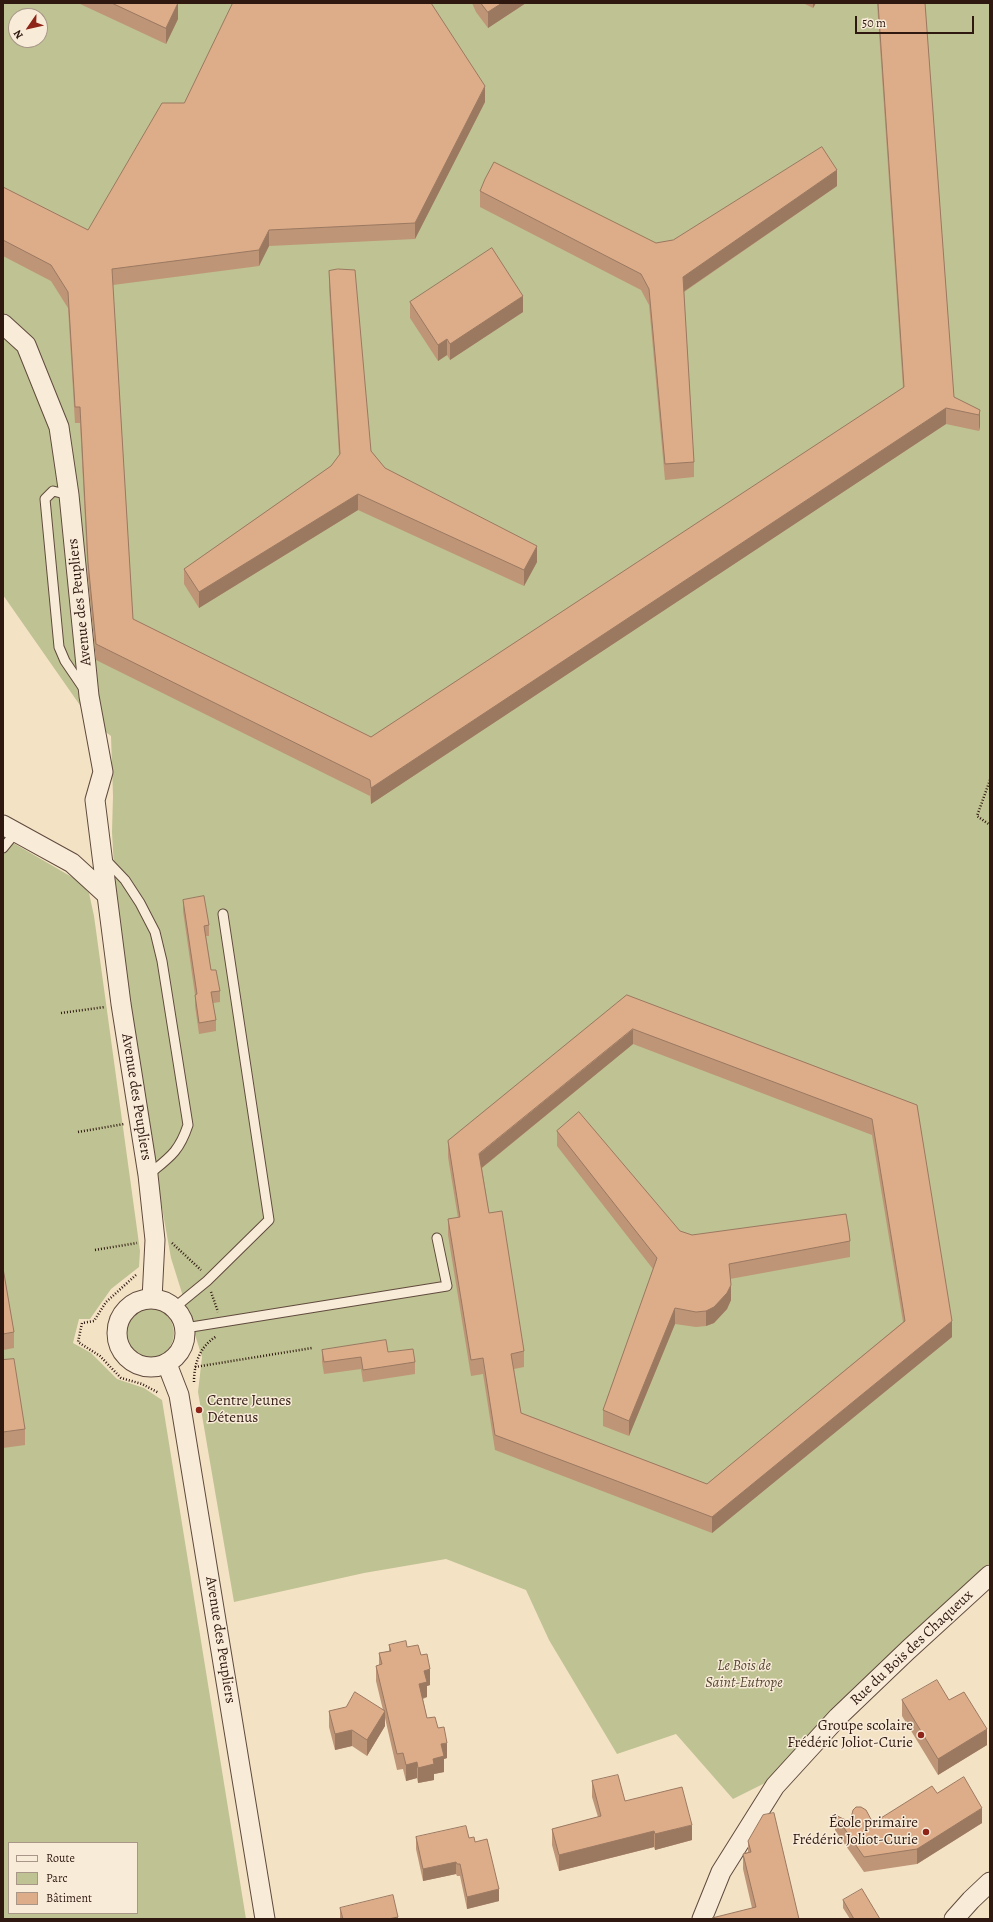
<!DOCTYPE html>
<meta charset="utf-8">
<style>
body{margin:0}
#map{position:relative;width:993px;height:1922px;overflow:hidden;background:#f4e2c5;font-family:Alegreya,serif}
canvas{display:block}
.frame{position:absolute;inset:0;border:4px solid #2f1810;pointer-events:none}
.legend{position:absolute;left:8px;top:1842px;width:130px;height:72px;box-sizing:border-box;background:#f8ecd9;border:1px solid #a89789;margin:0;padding:5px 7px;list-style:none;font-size:12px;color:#2f1810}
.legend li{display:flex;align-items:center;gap:8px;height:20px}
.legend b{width:20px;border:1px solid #a89789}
.north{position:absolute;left:8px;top:8px;width:40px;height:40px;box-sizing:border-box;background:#f8ecd9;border:1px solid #a89789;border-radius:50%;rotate:236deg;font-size:11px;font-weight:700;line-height:16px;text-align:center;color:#2f1810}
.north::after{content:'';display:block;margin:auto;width:14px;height:18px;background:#8f2418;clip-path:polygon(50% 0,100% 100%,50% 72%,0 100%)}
.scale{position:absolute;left:855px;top:16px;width:119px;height:18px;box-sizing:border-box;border:2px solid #2f1810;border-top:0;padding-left:5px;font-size:12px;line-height:14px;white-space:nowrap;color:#2f1810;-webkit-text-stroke:3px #f8ecd9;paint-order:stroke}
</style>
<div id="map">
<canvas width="993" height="1922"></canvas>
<div class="frame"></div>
<ul class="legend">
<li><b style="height:5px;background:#f8ecd9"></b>Route</li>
<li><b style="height:11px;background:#bfc292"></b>Parc</li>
<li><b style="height:11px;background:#ddad8a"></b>Bâtiment</li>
</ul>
<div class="north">N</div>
<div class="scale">50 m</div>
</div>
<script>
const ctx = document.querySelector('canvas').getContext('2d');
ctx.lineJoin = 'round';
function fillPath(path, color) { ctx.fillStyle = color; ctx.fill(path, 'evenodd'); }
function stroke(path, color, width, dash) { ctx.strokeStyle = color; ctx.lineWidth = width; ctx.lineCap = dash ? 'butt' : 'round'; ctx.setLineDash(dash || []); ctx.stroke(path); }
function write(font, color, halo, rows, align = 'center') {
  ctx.font = font + ' Alegreya,serif'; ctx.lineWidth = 3; ctx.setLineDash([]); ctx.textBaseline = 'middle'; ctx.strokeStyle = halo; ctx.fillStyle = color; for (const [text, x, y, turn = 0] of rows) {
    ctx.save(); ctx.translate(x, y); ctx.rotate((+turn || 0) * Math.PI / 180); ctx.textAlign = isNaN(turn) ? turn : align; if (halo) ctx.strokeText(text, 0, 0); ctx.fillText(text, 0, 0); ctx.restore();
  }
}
const green = new Path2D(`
 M3,3H990V1563L831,1714L765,1783L733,1799L676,1734L617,1754L549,1640L526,1590L446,1559L364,1573L234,1602L198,1392L202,1357L171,1258L157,1180L116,904L112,832L113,796L111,736L91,721L3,595ZM16,16H40V40H16Z
 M3,837L77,880L89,893L94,916L140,1251L139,1267L111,1289L90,1319H79L73,1343L91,1353L117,1379L144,1388L162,1400L246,1919H3ZM9,1843H137V1913H9Z
 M124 1333a25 25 0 1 1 50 0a25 25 0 1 1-50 0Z`);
const path = new Path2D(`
 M990,780L977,816L990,825
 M61,1013L105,1007
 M78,1132L124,1124
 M172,1243L201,1270
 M95,1250L137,1243
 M136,1275L106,1302L94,1321L82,1323L78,1342L100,1356L121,1378L142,1384L159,1393
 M211,1292L218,1312
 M195,1367L312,1348
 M194,1382C194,1363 200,1346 217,1336`);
const lane = new Path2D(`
 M69,495L53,491L45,499L59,647L65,661L84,689
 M3,848L16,832
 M105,859L125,880L140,903L155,932L162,961L188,1125C179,1152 170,1157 148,1175
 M174,1308L207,1281L269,1220L223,914
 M185,1328L447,1286L437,1238`);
const street = new Path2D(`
 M3,324L26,345L59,427L69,495L89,696L103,772L95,800L102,856L121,1004L148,1175L155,1240L152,1299
 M3,825L72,863L107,895
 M117 1333a34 34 0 1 1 68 0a34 34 0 1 1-68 0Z
 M167,1364L179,1395L265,1919
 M702,1919L721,1872L775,1786L838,1717L908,1650L990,1575
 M954,1919L971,1900L990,1882`);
const wall = new Path2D(`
 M78,3H178V19L166,44Z
 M472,3H526L488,28L476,12Z
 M803,3H816L813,8Z
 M877,3H925L954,397L980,410V426L979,431L946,424L371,804L370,796L96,660L88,578L80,423H75L68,308L51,281L3,256V187L88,230L485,102L415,239L269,246L259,266L113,285L133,619L371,737L903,388Z
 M837,186L684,292L694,462V477L665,480L649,305L641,290L480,207V191L656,243L673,240Z
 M329,271L371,451L385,468L537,562L524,586L358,510L199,608L184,584V569L331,466L339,455L329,287Z
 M410,302L523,312L450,360L447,355L438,361L410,318Z
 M183,900L209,925V936H206L211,970L220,991V1002L213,1003L216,1020V1031L199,1034L195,1006V995L183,911Z
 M627,995L917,1105L952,1337L712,1533L495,1450L483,1374L471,1376L448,1235V1219L458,1218L448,1157V1141ZM633,1044L872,1135L903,1322L707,1484L521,1413L514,1369L524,1367V1351L489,1213L482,1168Z
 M557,1131L680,1231L692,1235L850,1241V1257L730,1279L731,1300L727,1309L714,1323L706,1326L696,1327L675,1324L629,1436L603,1426V1410L653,1269L557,1146Z
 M3,1268L14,1332V1348L3,1350Z
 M322,1350L388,1352L415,1362V1374L363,1382L361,1369L324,1374L322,1362Z
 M3,1360L25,1429V1445L3,1448Z
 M389,1645L407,1647L421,1655L430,1685L427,1686V1697L423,1699L427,1718L438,1728L447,1758L444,1759V1772L434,1774V1780L418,1783L417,1778L406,1781L403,1769L397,1770L385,1718V1726L367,1756L352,1746L335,1750L329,1727V1711L383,1710L376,1681V1666L379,1665V1653L389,1651Z
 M902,1700H949L987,1745L938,1775L902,1716Z
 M592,1781L625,1801L692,1840L655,1850L654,1847L559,1871L552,1845V1829L598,1817L592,1797Z
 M937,1793L982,1823L917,1864L864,1872L835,1830V1815L850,1822L873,1823Z
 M416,1837L469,1838L475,1842L499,1901L467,1909L460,1876H457L456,1874L423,1881L416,1849Z
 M748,1841L799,1919L752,1908L743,1869V1854L748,1852Z
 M843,1900L880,1919H850L843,1908Z
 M340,1908L343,1919H340Z`);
const shadedWall = new Path2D(`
 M178,3V19L166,44V28Z
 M502,3H526L488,28V12Z
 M813,3H816L813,8Z
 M485,86V102L415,239V223Z
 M837,170V186L683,292V277Z
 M269,230V246L259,266V250Z
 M523,296V312L450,360V344Z
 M447,339V355L438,361V345Z
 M946,408V424L371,804V788Z
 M980,410V426L979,431V415Z
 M358,494V510L199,608V592Z
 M537,546V562L524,586V570Z
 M633,1029V1044L479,1170V1154Z
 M731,1285V1300L727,1309L714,1323L706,1326V1311Z
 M675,1308V1324L629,1436V1421Z
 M952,1321V1337L712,1533V1517Z
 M430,1669V1685L427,1686V1697L419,1699V1684L424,1671Z
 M385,1711V1726L367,1756V1740Z
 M987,1729V1745L938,1775V1759Z
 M352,1730V1746L335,1750V1734Z
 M447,1743V1758L444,1759V1772L434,1774V1780L418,1783V1768L433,1759L441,1744Z
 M417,1762V1778L406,1781V1765Z
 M982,1808V1823L917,1864V1849Z
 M692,1825V1840L655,1850V1834Z
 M654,1831V1847L559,1871V1855Z
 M456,1862V1874L423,1881V1869Z
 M499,1889V1901L467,1909V1897Z
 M398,1917V1919H388Z`);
const building = new Path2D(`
 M112,3H178L166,28Z
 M233,3H431L485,86L415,223L269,230L259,250L112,269L133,619L371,737L904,387L878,3H925L954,397L980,410L979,415L946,408L371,788L370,780L96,644L88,562L80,407H75L68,292L51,265L3,240V187L88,230L162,103H184Z
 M481,3H502L488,12Z
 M822,147L837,170L683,277L694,462L665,464L649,289L641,274L480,191L485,179L494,162L656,243L673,240Z
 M492,248L523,296L450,344L447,339L438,345L410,302Z
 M338,269L355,270L371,451L385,468L537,546L524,570L358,494L199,592L184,569L331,466L340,454L329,271Z
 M204,896L209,925L204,926L211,970H216L220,991L211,992L216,1020L199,1023L195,995L197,994L183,900Z
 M627,995L917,1105L952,1321L712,1517L495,1435L483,1358L471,1360L448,1219L460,1217L448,1141ZM633,1029L872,1119L905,1321L707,1484L521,1413L511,1354L524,1351L502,1211L489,1213L479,1154Z
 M579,1112L680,1231L692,1235L846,1214L849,1232L850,1241L729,1264L731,1285L727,1293L714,1307L706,1311L696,1312L675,1308L629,1421L603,1410L657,1258L557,1131Z
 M3,1268L14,1332L3,1334Z
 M386,1340L388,1352L413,1349L415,1362L363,1370L361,1357L324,1362L322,1350Z
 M14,1359L25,1429L3,1432V1360Z
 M406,1641L407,1647L418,1645L421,1655L427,1654L430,1669L424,1671L427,1682L419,1684L427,1718L435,1717L438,1728L444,1727L447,1743L441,1744L444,1756L433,1759L434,1764L418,1768L417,1762L406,1765L403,1753L397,1754L376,1666L382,1664L379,1653L391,1651L389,1645Z
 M937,1680L949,1700L964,1692L987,1729L938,1759L902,1700Z
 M355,1692L385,1711L367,1740L352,1730L335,1734L329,1711L346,1707Z
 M618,1775L625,1801L682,1787L692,1825L655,1834L654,1831L559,1855L552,1829L601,1816L592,1781Z
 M964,1777L982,1808L917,1849L864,1857L835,1815L850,1822L853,1810L856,1807H861L866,1810L873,1823L932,1786L937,1793Z
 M774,1813L799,1919H712V1918L756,1907L743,1854L751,1852L748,1841L763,1815Z
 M466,1826L469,1838L474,1837L475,1842L487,1839L499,1889L467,1897L460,1864H457L456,1862L423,1869L416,1837Z
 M862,1889L880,1919H854L843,1900Z
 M393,1895L398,1917L388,1919H343L340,1908Z`);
const markers = [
 [199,1410,4,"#8f2418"],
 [921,1735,4,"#8f2418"],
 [926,1832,4,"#8f2418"]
];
const streetNames = [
 ["Avenue des Peupliers",80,602,-96],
 ["Avenue des Peupliers",136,1097,81],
 ["Avenue des Peupliers",220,1640,81],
 ["Rue du Bois des Chaqueux",912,1648,-43]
];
const poiNames = [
 ["Centre Jeunes",207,1401,"left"],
 ["Détenus",207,1418,"left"],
 ["Groupe scolaire",913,1726],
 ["Frédéric Joliot-Curie",913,1743],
 ["École primaire",918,1823],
 ["Frédéric Joliot-Curie",918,1840]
];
const parkNames = [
 ["Le Bois de",744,1666],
 ["Saint-Eutrope",744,1683]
];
fillPath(green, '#bfc292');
stroke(lane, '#604a3d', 11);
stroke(street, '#604a3d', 21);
stroke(path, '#2f1810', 2.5, [1, 2]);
stroke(lane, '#f8ecd9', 9);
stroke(street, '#f8ecd9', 19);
fillPath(wall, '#be9577');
fillPath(shadedWall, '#9b7961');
fillPath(building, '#ddad8a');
stroke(building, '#9b7961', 1);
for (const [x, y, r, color] of markers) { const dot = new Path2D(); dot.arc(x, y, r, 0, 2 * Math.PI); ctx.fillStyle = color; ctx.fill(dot); stroke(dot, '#f8ecd9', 1.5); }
write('15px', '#2f1810', '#f8ecd9', streetNames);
write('15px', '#2f1810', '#f8ecd9', poiNames, 'right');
write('italic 15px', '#5a4b37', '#f8ecd9', parkNames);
</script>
